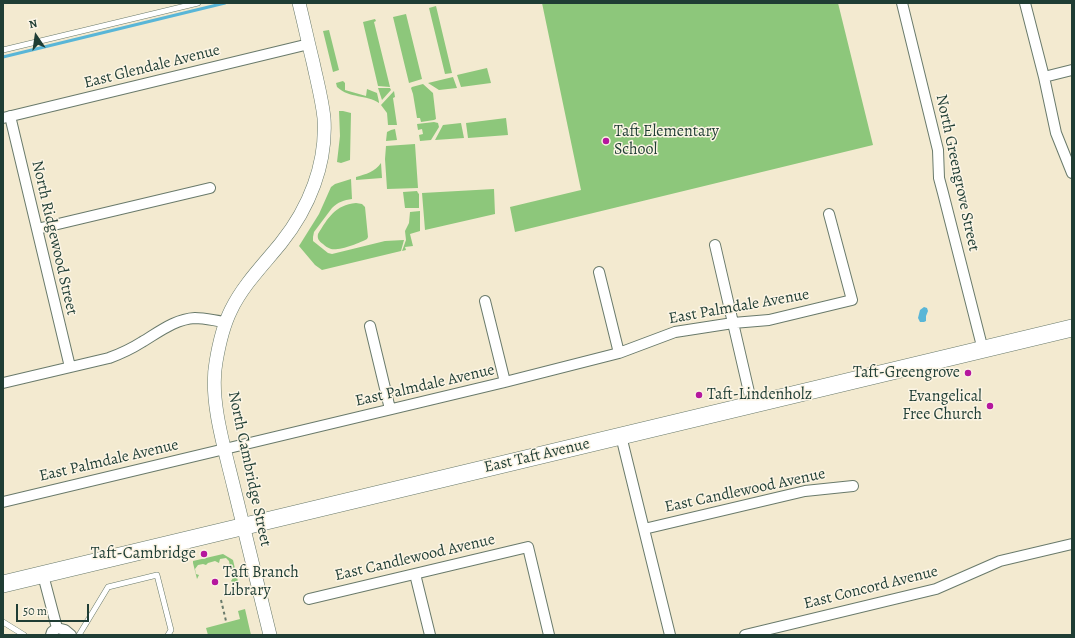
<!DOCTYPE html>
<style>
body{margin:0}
#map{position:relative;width:1075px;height:638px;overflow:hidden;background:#f3ead0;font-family:Alegreya,serif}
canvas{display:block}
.frame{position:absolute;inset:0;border:4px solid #1f3d34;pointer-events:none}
.north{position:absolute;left:16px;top:16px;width:40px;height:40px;-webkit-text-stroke:3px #fcf5e5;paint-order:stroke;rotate:347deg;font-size:11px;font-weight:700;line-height:16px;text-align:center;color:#1f3d34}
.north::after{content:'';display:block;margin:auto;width:14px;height:18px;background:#1f3d34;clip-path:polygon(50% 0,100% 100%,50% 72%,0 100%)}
.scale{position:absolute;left:16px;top:604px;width:73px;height:18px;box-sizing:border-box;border:2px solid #1f3d34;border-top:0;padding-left:5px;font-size:12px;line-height:14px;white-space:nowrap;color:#1f3d34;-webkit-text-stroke:3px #fcf5e5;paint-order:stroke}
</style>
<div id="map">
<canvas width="1075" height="638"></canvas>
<div class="frame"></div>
<div class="north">N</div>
<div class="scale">50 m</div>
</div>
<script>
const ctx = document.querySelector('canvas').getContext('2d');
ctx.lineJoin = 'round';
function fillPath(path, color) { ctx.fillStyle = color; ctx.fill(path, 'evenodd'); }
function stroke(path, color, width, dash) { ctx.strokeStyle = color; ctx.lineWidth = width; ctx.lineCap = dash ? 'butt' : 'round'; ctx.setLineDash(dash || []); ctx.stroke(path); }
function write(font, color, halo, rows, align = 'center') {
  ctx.font = font + ' Alegreya,serif'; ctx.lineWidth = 3; ctx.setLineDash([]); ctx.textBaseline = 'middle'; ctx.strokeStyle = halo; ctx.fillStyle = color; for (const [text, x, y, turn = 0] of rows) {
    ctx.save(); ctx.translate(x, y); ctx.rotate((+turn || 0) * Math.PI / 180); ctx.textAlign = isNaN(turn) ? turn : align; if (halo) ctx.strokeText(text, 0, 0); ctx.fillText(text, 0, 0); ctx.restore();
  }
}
const green = new Path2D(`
 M542,3H838L873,145L515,232L510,207L581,190Z
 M436,6L452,73L445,74L429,8Z
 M406,14L422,79L409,83L393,17Z
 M375,19L376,21L374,22L390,87L378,86L363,22Z
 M329,30L339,70L333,72L323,31Z
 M487,68L491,83L461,87L457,75Z
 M453,77L457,88L439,90L428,83Z
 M343,81L345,83V90L366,96L367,89L377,93L379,102V103C366,94 350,99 337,87L336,83Z
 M423,84L433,93L436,119L434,120L421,122L420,118H417L413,94L411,88L412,87Z
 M378,88H390L391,90L382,100Z
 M394,91L395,97L393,98L397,125H388L387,113L381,105Z
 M339,111H343L351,113L350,160L341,163L337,162L340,136Z
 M506,118L508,135L468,138L466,123Z
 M434,122L438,123L439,127L431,140L420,141L419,135L423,134L422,129L418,130L417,124Z
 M461,123L464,138L435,140L443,125Z
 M395,129L397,140L386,141L387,132L391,130Z
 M415,144L418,188L387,189L385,159L386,146Z
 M381,163L382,178L356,180V177C366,174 375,172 381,163Z
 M351,179L352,199C344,200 338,202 332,208L314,232L313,237V241L328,253L332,254L385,241L404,240L401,251L322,270L315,265L299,246L319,214L331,187L335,184Z
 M494,189L495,214L425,230L422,193Z
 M417,191L418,193L419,194V208H405L403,192Z
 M356,203L362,204L365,207L368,237L367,239C360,243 339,251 331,249C328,248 325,246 323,244C319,241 317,239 318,234C328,218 335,205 356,203Z
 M420,211V231L410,234L413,246L405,247L406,250L402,251L406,240L405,231L409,223L410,212Z
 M223,554L233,560L240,590L239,592L229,595V593L234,592L236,588L235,584L231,581L233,578L232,571L229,569L230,566L229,561L226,558L220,559L219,563L215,561L208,563L206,565L203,564L198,565L195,569L196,574L199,575L197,579L193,563V561Z
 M245,609L251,635H246L245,634L241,635H208L206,628L240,619L238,611Z`);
const water = new Path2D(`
 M924,307L927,308L928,311L926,316V321L924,322H920L918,318L920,310Z`);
const stream = new Path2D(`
 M3,57L225,3`);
const path = new Path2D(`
 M221,600L226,621`);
const service = new Path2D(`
 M3,50L198,3
 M3,622L24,635
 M79,635L108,587L157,575L171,630L168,635`);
const minor = new Path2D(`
 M902,3L938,150L939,178L943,193L983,350
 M1025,3L1044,77L1056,133L1072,173
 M1044,77L1072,70
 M10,116L70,367
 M3,118L309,44
 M37,229L210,188
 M715,245L752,405
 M599,272L619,353
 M485,301L505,382
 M370,326L390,409
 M3,383L109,358C120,354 131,349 142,342C159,332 175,319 195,318C205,318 216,321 226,322
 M621,436L670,635
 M3,502L505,382L619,353L675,332L733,323L769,320L852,300L829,214
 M644,529L805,491L853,486
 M415,574L430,635
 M43,575L57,628
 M309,599L528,547L549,635
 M51,635L52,632L57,628L65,630L71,635
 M745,635L936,589L1000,561L1072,544`);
const tertiary = new Path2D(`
 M270,635C258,586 246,537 234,488C225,450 209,400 216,362C219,344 223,326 231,310C243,285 264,264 281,243C309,208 327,164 324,118C322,99 317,81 313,62C308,42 304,23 299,3`);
const primary = new Path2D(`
 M3,584L1072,328`);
const markers = [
 [606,141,4,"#b5179e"],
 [968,373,4,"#b5179e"],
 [699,395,4,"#b5179e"],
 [990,406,4,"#b5179e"],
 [204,554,4,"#b5179e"],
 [215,582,4,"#b5179e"]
];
const streetNames = [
 ["East Glendale Avenue",152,67,-14],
 ["North Greengrove Street",957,173,78],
 ["North Ridgewood Street",54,238,77],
 ["East Palmdale Avenue",739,307,-10],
 ["East Palmdale Avenue",425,386,-13],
 ["East Taft Avenue",537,456,-13],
 ["East Palmdale Avenue",109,461,-13],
 ["North Cambridge Street",249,469,78],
 ["East Candlewood Avenue",745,491,-12],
 ["East Candlewood Avenue",415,558,-13],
 ["East Concord Avenue",871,588,-14]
];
const poiNames = [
 ["Taft Elementary",614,132],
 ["School",614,150],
 ["Taft-Greengrove",960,373,"right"],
 ["Taft-Lindenholz",707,395],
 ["Evangelical",982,397,"right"],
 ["Free Church",982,415,"right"],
 ["Taft-Cambridge",196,554,"right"],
 ["Taft Branch",223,573],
 ["Library",223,591]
];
fillPath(green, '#8dc77b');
fillPath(water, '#59b6d7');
stroke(stream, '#59b6d7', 3);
stroke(service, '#697a6b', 6);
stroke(minor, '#697a6b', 12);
stroke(tertiary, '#697a6b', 14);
stroke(primary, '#697a6b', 18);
stroke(path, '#697a6b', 2, [3, 3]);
stroke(service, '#fff', 5);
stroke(minor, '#fff', 10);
stroke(tertiary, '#fff', 13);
stroke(primary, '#fff', 17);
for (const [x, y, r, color] of markers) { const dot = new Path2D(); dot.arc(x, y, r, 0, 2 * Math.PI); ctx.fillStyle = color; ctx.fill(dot); stroke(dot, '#fcf5e5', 1.5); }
write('16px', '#1f3d34', '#fcf5e5', streetNames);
write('16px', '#1f3d34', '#fcf5e5', poiNames, 'left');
</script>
